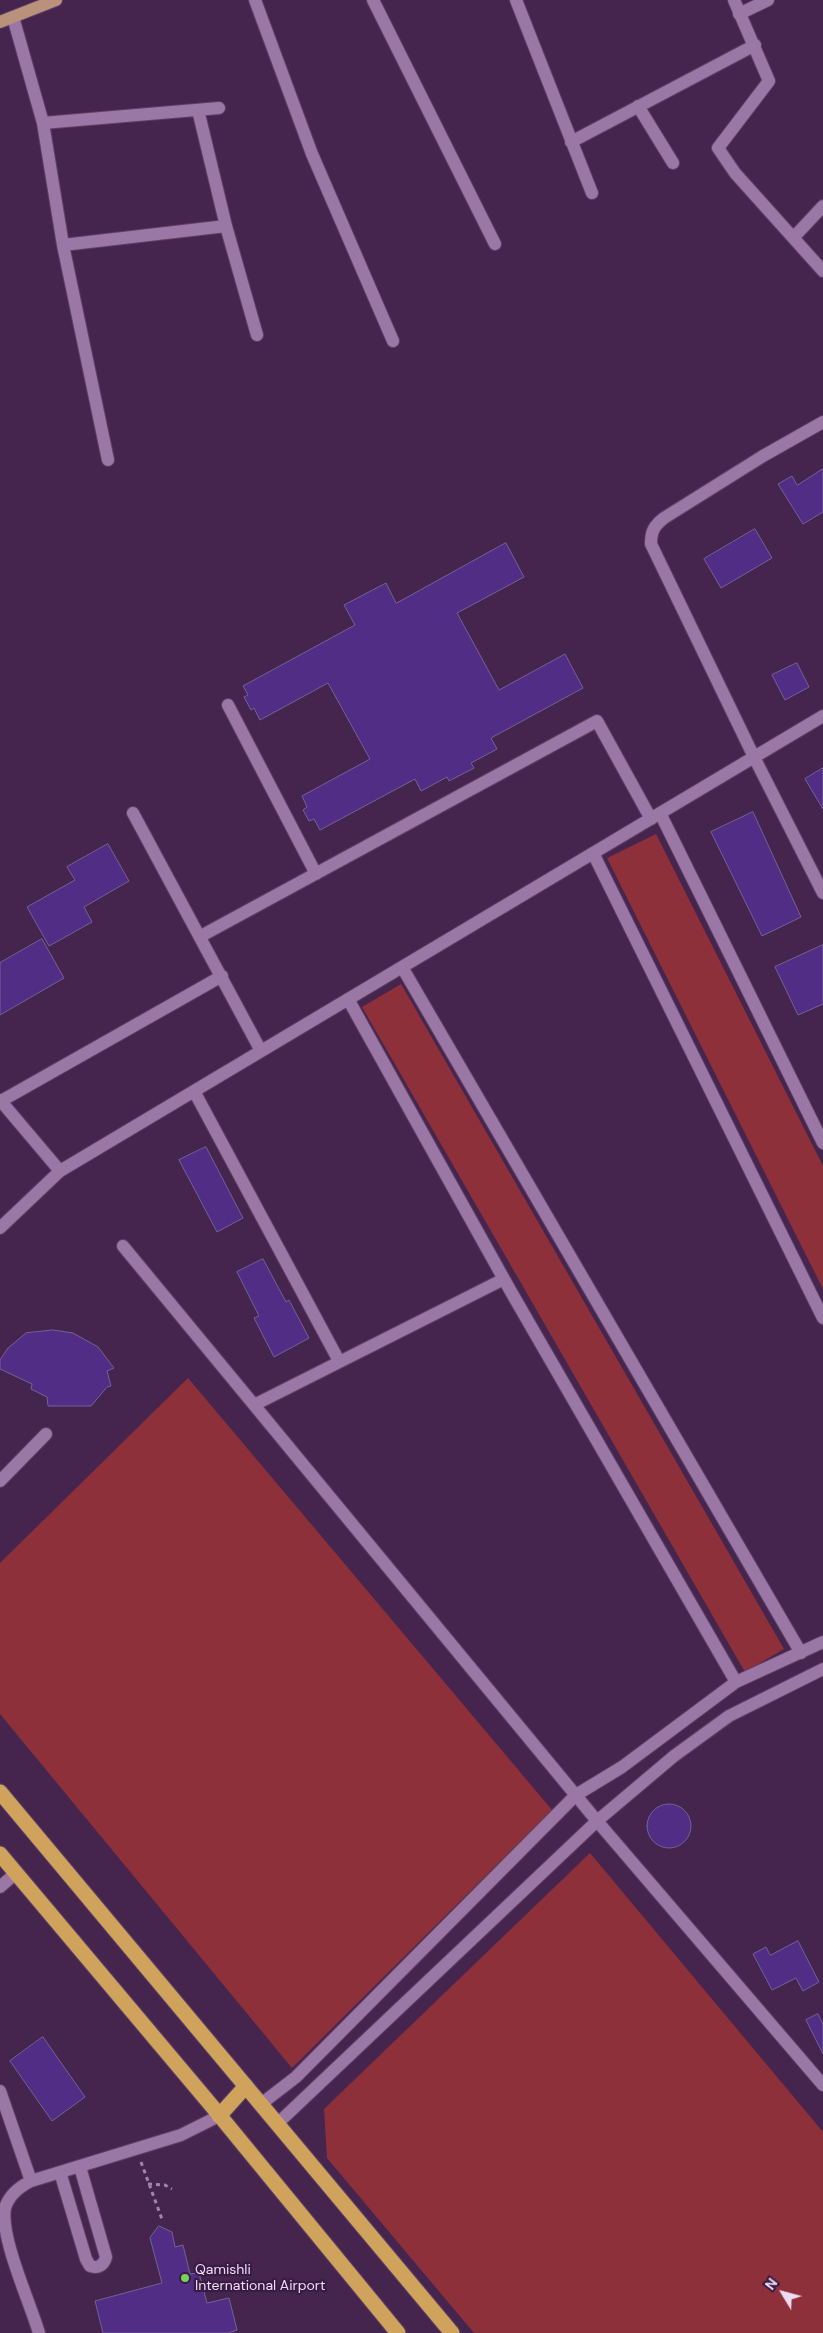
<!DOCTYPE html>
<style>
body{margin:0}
#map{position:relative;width:823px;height:2333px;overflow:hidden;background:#45254e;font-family:"DM Sans",sans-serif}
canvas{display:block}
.north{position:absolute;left:758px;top:2268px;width:50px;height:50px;-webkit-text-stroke:4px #3a1b43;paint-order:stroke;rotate:307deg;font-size:14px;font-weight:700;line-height:20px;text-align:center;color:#eedbf4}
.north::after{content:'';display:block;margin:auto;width:18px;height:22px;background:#eedbf4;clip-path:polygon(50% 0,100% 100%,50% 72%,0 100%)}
</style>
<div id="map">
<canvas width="823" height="2333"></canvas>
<div class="north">N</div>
</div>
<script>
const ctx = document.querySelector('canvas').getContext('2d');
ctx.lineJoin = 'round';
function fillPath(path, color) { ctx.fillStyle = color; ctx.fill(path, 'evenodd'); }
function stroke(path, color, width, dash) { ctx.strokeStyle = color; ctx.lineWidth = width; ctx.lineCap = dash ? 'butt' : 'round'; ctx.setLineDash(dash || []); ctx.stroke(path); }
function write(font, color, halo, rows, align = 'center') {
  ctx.font = font + ' "DM Sans",sans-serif'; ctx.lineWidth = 4.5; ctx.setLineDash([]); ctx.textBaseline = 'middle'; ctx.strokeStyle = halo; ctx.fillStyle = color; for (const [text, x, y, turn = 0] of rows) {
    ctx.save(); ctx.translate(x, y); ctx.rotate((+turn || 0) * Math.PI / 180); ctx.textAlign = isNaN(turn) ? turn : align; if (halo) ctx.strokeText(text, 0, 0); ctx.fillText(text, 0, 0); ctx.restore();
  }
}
const green = new Path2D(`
 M656,834L823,1166V1289L607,858Z
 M401,984L784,1649L745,1672L362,1007Z
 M188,1378L552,1810L292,2068L0,1714V1563Z
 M590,1853L823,2132V2333H474L327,2158L324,2109Z`);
const building = new Path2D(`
 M823,469V512L803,524L778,484L792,476L797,485Z
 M755,529L772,558L721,588L704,559Z
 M506,543L524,577L457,613L499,690L565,654L583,688L491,738L497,749L471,763L474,768L449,781L447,777L421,791L415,779L320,830L314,819L309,821L303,810L307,807L302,796L370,759L328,683L260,720L254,708L251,710L244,697L248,695L243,686L355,625L344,605L386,583L396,603Z
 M797,663L809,687L785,700L772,675Z
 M823,768V809L805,779Z
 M753,812L801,917L762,936L711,832Z
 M108,844L129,881L84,907L92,922L49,946L27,907L75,880L67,867Z
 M42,939L64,978L0,1015V963Z
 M823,945V1004L798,1015L775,967Z
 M206,1147L243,1218L217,1232L179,1160Z
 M263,1259L286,1302L289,1300L309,1338L274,1357L254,1318L259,1316L237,1272Z
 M53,1330L73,1333L98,1347L114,1368L107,1371L111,1386L107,1387L91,1406H48L47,1397L31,1389L32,1384L0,1369V1360L8,1348L26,1333Z
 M647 1826a22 22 0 1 1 44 0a22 22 0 1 1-44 0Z
 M798,1941L819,1982L803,1991L796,1978L772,1990L753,1954L766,1947L770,1955Z
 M818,2014L823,2024V2054L806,2020Z
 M43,2037L85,2097L52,2121L10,2061Z
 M159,2226L172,2232L175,2247L183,2245L190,2274L199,2273L207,2303L229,2298L237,2330L228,2333H103L95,2301L162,2283L150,2238Z`);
const path = new Path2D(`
 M141,2162L163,2222
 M148,2184L165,2185L172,2189`);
const minor = new Path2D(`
 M255,0L312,154L393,341
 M373,0L495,244
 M516,0L592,193
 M734,0L769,81L718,148L735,173L823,271
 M739,14L768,0
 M13,17L43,123L63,245L108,460
 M638,106L673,163
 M198,110L226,226L257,335
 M43,123L219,108
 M571,142L755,45
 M794,237L823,206
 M63,245L226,226
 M823,422L763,456L664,518C654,526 651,531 651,544L754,757L823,893
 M228,705L316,874
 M133,813L261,1051
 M660,813L823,1143
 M593,853L823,1318
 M201,936L597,721L651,819
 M402,967L801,1653
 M348,999L510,1290L736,1682
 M194,1091L339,1361
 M0,1100L60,1171
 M1,1101L222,976
 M0,1228L60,1171L823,716
 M123,1246L597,1821L823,2085
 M254,1405L504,1279
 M0,1481L46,1434
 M0,1887L16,1873
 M0,2091L31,2181
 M261,2104L296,2077L576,1795L622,1767L736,1682L823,1642
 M277,2124L597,1821L674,1756L729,1716L823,1669
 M60,2172L86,2259L90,2266C98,2269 104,2265 106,2257L80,2167
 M39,2333C30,2302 0,2238 5,2208C9,2195 19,2187 31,2181L181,2135L219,2116`);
const major = new Path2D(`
 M0,22L56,0`);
const highway = new Path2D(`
 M0,1792L452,2333
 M0,1854L211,2105L398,2333
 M219,2116L246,2086`);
const markers = [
 [185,2278,5,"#78d158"]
];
const poiNames = [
 ["Qamishli",195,2270],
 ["International Airport",195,2286]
];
fillPath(green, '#8e3039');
fillPath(building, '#512d86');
stroke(building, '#726295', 1);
stroke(minor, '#5e4165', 14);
stroke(major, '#5e4165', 14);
stroke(highway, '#5e4165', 17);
stroke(path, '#a087a7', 3, [4, 4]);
stroke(minor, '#9b77a6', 12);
stroke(major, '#ba917a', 12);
stroke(highway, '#cfa35c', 15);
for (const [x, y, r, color] of markers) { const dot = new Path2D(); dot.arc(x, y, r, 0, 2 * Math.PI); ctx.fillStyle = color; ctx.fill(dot); stroke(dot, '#3a1b43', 2); }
write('14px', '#eedbf4', '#3a1b43', poiNames, 'left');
</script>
